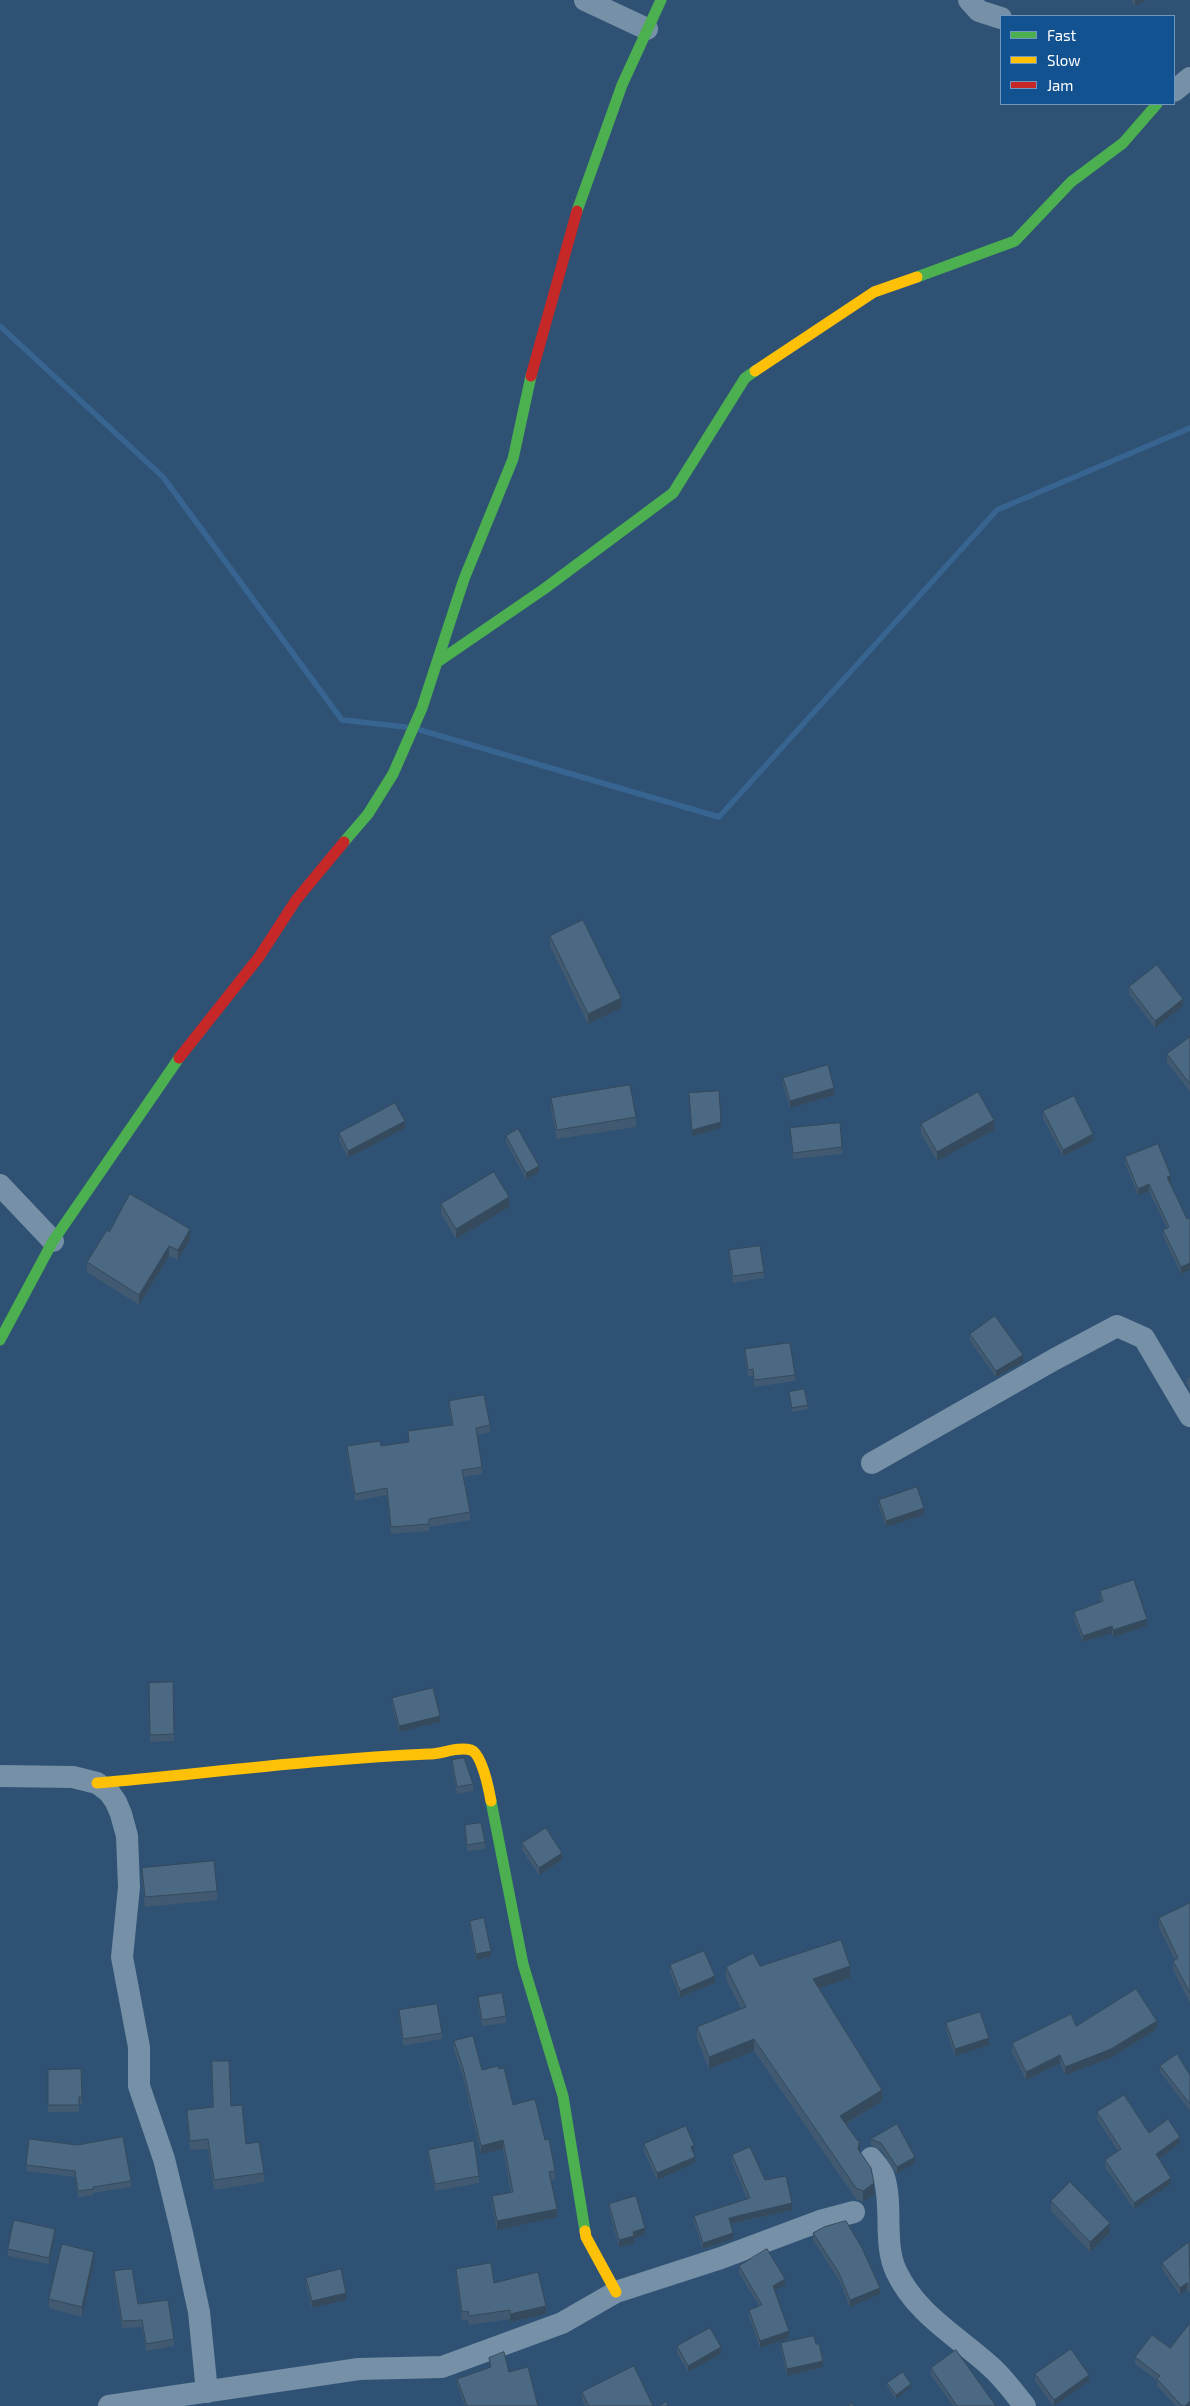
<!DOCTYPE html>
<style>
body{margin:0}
#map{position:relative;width:1190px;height:2406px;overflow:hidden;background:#2f5274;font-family:"Exo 2",sans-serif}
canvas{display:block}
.legend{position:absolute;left:1000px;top:15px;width:175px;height:90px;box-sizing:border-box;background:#125291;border:1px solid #7197bd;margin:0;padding:6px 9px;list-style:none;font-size:15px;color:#fff}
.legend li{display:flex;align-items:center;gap:10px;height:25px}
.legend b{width:25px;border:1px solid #7197bd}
</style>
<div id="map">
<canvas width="1190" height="2406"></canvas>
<ul class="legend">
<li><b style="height:6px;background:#4caf50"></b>Fast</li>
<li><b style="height:6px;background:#ffc107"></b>Slow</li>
<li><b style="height:6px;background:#c62828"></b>Jam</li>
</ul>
</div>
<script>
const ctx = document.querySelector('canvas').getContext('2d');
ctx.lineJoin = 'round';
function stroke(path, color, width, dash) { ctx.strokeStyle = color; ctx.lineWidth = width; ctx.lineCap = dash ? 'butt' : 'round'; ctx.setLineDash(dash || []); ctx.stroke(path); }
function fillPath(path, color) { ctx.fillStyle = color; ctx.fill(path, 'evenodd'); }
const stream = new Path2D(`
 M0,326L163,477L342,720L406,727
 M420,730L719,817L997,510L1190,428`);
const street = new Path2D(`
 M585,0L647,29
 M969,0L979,11L1001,18
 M1174,91L1190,78
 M0,1185L53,1241
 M872,1463L1055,1359L1117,1326L1144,1338L1190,1416
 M0,1776L73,1777L97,1783L109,1792L116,1802L121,1814L127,1836L129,1887L122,1957L139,2047V2086L164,2159L182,2233L199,2312L207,2392
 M871,2158C875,2163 882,2170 884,2177C893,2206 883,2243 896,2271C916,2314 957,2336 990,2366C1003,2377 1014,2393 1025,2406
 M109,2406L359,2369L442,2367L562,2323L616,2292L721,2258L820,2221L854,2212`);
const fast = new Path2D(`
 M577,211L622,85L661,0
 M917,277L1015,241L1071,182L1123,143L1157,104
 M439,661L544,589L673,493L745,378L755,371
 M344,842L368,814L393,774L422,708L464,579L513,459L531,376
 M0,1340L53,1241L179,1058
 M491,1801L523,1964L563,2096L585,2231`);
const slow = new Path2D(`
 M755,371L874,292L917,277
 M97,1783C208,1773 318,1759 429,1754C442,1754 458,1746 471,1750C482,1754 489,1790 491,1801
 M585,2231L586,2237L616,2292`);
const jam = new Path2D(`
 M531,376L577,211
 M179,1058L259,957L296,900L344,842`);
const wall = new Path2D(`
 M1131,0H1146L1135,6Z
 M550,936L621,1008L588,1024L550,946Z
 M1129,987L1183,1006L1155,1028L1129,994Z
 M1190,1037V1092L1167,1062V1054Z
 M783,1078L834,1095L790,1108L783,1085Z
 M551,1098L636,1117V1127L557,1139L551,1108Z
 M1043,1111L1093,1141L1063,1156L1043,1118Z
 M921,1124L994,1130L937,1161L921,1134Z
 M405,1128L348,1158L339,1140V1133Z
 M790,1128L842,1147V1154L793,1159Z
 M506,1136L539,1173L526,1179L506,1142Z
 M1125,1157L1171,1183H1170L1187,1219H1190V1270L1181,1274L1163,1236V1230L1167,1228L1149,1191L1138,1195L1125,1163Z
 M441,1204L509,1207L456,1239L441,1214Z
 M109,1232L190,1239L178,1260L169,1256L139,1305L87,1272V1262Z
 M729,1250L764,1272V1278L733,1283L729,1257Z
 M970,1334L1023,1362L996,1377L970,1341Z
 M745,1349L795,1375V1381L754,1387L753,1376H748L745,1356Z
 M1190,1377V1389L1187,1384V1379Z
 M789,1392L808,1405V1409L792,1412Z
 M449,1401L490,1425V1432L477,1435L482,1467V1474L464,1477L470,1512V1520L429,1527V1531L391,1534L387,1495L355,1501L347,1454V1446H381L408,1442V1431L452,1425L449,1409Z
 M879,1500L924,1515L886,1527L879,1507Z
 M1100,1591L1147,1626L1113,1637L1112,1633L1083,1642L1074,1618V1612L1101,1602L1100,1598Z
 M149,1683L174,1734V1741L150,1742Z
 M392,1698L440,1722L399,1732L392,1705Z
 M452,1760L473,1784V1791L457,1794L452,1767Z
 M465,1825L485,1842V1849L467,1851Z
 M522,1843L562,1860L539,1875L522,1850Z
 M142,1868L217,1891V1900L145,1907L142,1878Z
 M1190,1903V2003L1173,1970V1961L1175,1960L1159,1928V1918Z
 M470,1921L491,1957L476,1960L470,1928Z
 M670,1965L715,1983L680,1997L670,1972Z
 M760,1966L850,1978L819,1988L882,2101L846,2124L860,2152L874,2195L863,2202L856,2199L754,2051L709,2069L697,2039V2027L741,2009L726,1979V1967Z
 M478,1997L506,2016V2023L482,2026L478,2004Z
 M399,2010L442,2033V2039L403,2046L399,2017Z
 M946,2023L989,2045L955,2056L946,2030Z
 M1076,2026L1157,2029L1111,2058L1065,2075L1060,2063L1026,2080L1012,2052V2043Z
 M454,2041L482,2070L499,2069L513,2105L545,2140L555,2171V2179L551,2180L557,2217L497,2230L492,2204V2196L511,2192L503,2149L481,2154L463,2076L454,2050Z
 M1160,2066L1190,2075V2111L1160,2072Z
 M48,2070L82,2097V2104H79V2112H48Z
 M231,2106L246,2144L264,2173V2182L214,2190L208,2149L190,2150L187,2119V2110Z
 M1097,2112L1149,2133L1180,2143L1159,2159L1171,2184L1134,2209L1105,2167V2160L1118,2151L1097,2119Z
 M897,2124L915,2163L897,2174L881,2150L871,2145V2139Z
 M29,2139L131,2181V2187L93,2193V2195L78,2198L75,2177L26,2171Z
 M644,2144L694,2152H693L695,2163L657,2180L644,2151Z
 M428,2150L479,2176V2183L435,2191L428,2156Z
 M732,2155L765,2180L792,2210L731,2224L733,2239L703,2249L694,2222V2216L747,2199L732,2162Z
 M1051,2201L1110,2233L1090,2252L1051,2211Z
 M609,2204L645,2235L634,2238V2243L619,2247L609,2210Z
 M813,2233L880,2294L850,2307L839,2280L813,2240Z
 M55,2235L49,2264L8,2256V2249Z
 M1190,2243V2292L1187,2290L1180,2295L1162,2269V2263Z
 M94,2262L82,2317L49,2308V2299Z
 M739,2266L785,2285L775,2291L789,2338L760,2348L749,2316V2310L759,2306L739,2273Z
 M456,2269L494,2283L546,2314L510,2322V2319L469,2325L468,2320H462L456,2277Z
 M114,2271L138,2304L174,2339V2346L146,2351L142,2327L122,2328L114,2278Z
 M306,2278L346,2300L312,2308L306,2284Z
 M1152,2335L1190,2406H1176L1157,2386V2380L1135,2364V2357Z
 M781,2343L816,2344L823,2367L787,2376L781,2350Z
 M677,2346L721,2354L688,2372L677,2353Z
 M489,2358L509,2372L538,2406H465L457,2385V2379L490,2367Z
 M931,2368L996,2406H953L931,2375Z
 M1035,2374L1089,2381L1053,2406L1035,2381Z
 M887,2383L911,2387L896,2399L887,2387Z
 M582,2392L653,2406H585L582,2400Z`);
const shadedWall = new Path2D(`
 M1135,0H1146L1135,6Z
 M621,998V1008L588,1024V1014Z
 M1183,999V1006L1155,1028V1021Z
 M834,1088V1095L790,1108V1101Z
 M994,1120V1130L937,1161V1152Z
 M405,1121V1128L348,1158V1151Z
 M721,1122V1128L692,1136V1130Z
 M1093,1134V1141L1063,1156V1150Z
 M539,1166V1173L526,1179V1173Z
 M1171,1176V1183L1167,1184V1177Z
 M1149,1184V1191L1138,1195V1189Z
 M509,1197V1207L456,1239V1229Z
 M190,1229V1239L178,1260V1250Z
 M169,1246V1256L139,1305V1295Z
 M1190,1263V1270L1181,1274V1267Z
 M1023,1355V1362L996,1377V1371Z
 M924,1508V1515L886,1527V1521Z
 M1147,1619V1626L1113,1637V1630Z
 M1112,1626V1633L1083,1642V1636Z
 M440,1716V1722L399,1732V1726Z
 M562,1853V1860L539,1875V1868Z
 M491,1951V1957L476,1960V1954Z
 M850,1966V1978L813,1990V1979Z
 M715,1976V1983L680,1997V1991Z
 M1157,2021V2029L1111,2058L1065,2075V2067Z
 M989,2038V2045L955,2056V2049Z
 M754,2039V2051L709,2069V2057Z
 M1060,2055V2063L1026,2080V2072Z
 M882,2090V2101L840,2127V2116Z
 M1180,2137V2143L1156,2161V2154Z
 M860,2139V2151L858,2161V2149Z
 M503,2140V2149L481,2154V2146Z
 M694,2145V2152L691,2154V2147Z
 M695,2157V2163L657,2180V2173Z
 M915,2157V2163L897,2174V2167Z
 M1171,2178V2184L1134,2209V2203Z
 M874,2183V2195L863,2202V2191Z
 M792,2203V2210L729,2224V2218Z
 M557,2209V2217L497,2230V2221Z
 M1110,2223V2233L1090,2252V2242Z
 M645,2228V2235L634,2238V2243L619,2247V2240L633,2232Z
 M55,2229V2235L49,2264V2258Z
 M733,2233V2239L703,2249V2243Z
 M94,2252V2262L82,2317V2307Z
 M785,2279V2285L773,2292V2286Z
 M1187,2283V2290L1180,2295V2288Z
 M880,2288V2294L850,2307V2300Z
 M346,2293V2300L312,2308V2301Z
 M546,2306V2314L510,2322V2314Z
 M789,2331V2338L760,2348V2341Z
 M721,2347V2354L688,2372V2366Z
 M823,2361V2367L787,2376V2369Z
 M1089,2375V2381L1054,2406V2400Z
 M911,2384V2387L896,2399V2395Z
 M1190,2401V2406H1185Z`);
const building = new Path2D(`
 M583,920L621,998L588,1014L550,936Z
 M1157,965L1183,999L1155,1021L1129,987Z
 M1190,1037V1084L1167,1054Z
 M828,1065L834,1088L790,1101L783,1078Z
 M630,1085L636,1117L557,1130L551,1098Z
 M719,1091L721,1122L692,1130L689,1093Z
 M978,1092L994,1120L937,1152L921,1124Z
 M1074,1096L1093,1134L1063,1150L1043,1111Z
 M395,1103L405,1121L348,1151L339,1133Z
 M840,1123L842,1147L793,1153L790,1128Z
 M518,1129L539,1166L526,1173L506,1136Z
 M1158,1144L1171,1176L1167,1177L1187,1219L1189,1218L1190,1219V1263L1181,1267L1163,1230L1169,1227L1149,1184L1138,1189L1125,1157Z
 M494,1172L509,1197L456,1229L441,1204Z
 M130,1194L190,1229L178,1250L169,1246L139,1295L87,1262L107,1230L109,1232Z
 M760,1246L764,1272L733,1276L729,1250Z
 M995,1316L1023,1355L996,1371L970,1334Z
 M790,1343L795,1375L754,1380L753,1369L748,1370L745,1349Z
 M804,1389L808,1405L792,1408L789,1392Z
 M484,1395L490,1425L476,1428L482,1467L462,1470L470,1512L429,1519V1524L391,1527L387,1488L355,1494L347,1446L380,1441L381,1446L409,1442L408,1431L453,1425L449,1401Z
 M917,1487L924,1508L886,1521L879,1500Z
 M1134,1580L1147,1619L1113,1630L1112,1626L1083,1636L1074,1612L1103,1601L1100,1591Z
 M173,1682L174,1734L150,1735L149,1683Z
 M433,1688L440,1716L399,1726L392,1698Z
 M464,1758L473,1784L457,1787L452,1760Z
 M481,1823L485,1842L467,1845L465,1825Z
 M546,1828L562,1853L539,1868L522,1843Z
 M214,1861L217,1891L145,1897L142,1868Z
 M1190,1903V1993L1173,1961L1178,1958L1159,1918Z
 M484,1918L491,1951L476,1954L470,1921Z
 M841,1940L850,1966L813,1979L882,2090L840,2116L858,2141L860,2139L858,2149L871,2168L874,2183L863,2191L856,2188L754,2039L709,2057L697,2027L746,2007L726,1967L753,1953L760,1966Z
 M704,1951L715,1976L680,1991L670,1965Z
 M1136,1989L1157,2021L1111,2049L1065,2067L1060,2055L1026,2072L1012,2043L1071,2014L1076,2026Z
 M502,1993L506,2016L482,2020L478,1997Z
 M437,2004L442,2033L403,2039L399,2010Z
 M980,2012L989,2038L955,2049L946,2023Z
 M473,2036L482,2070L498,2066L499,2069L504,2068L513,2105L535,2099L545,2140L549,2139L555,2171L549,2172L557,2209L497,2221L492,2196L513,2192L503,2140L481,2146L463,2068L454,2041Z
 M1177,2054L1190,2075V2104L1160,2066Z
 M212,2061H229L231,2106L242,2105L246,2144L259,2142L264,2173L214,2180L208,2139L190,2141L187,2110L213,2107Z
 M81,2069L82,2097H79V2105H48V2070Z
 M1124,2095L1149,2133L1168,2119L1180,2137L1156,2154L1171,2178L1134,2203L1105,2160L1121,2149L1097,2112Z
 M897,2124L915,2157L897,2167L881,2143L871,2139Z
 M686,2126L694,2145L691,2147L695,2157L657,2173L644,2144Z
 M123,2137L131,2181L93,2187V2189L78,2191L75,2171L26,2165L29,2139L77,2145Z
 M474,2141L479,2176L435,2184L428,2150Z
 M750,2147L765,2180L786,2176L792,2203L729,2218L733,2233L703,2243L694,2216L750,2198L732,2155Z
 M1070,2182L1110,2223L1090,2242L1051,2201Z
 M636,2196L645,2228L633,2232L634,2236L619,2240L609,2204Z
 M14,2220L55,2229L49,2258L8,2249Z
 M846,2221L862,2248L880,2288L850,2300L839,2273L813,2233L824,2227Z
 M1189,2242L1190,2285L1187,2283L1180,2288L1162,2263Z
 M62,2244L94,2252L82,2307L49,2299Z
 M767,2249L785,2279L773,2286L789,2331L760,2341L749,2310L762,2305L739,2266Z
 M491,2263L494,2283L538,2272L546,2306L510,2314V2310L469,2316L468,2311L462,2312L456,2269Z
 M132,2269L138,2304L168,2300L174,2339L146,2344L142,2320L122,2321L114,2271Z
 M341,2269L346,2293L312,2301L306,2278Z
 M1190,2323V2401L1185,2406H1182L1157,2379L1160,2376L1135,2357L1152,2335L1170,2348Z
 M710,2328L721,2347L688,2366L677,2346Z
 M814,2336L816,2344H819L823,2361L787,2369L781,2343Z
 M1071,2349L1089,2375L1054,2400L1035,2374Z
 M956,2350L996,2406H957L931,2368Z
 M504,2352L509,2372L528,2367L538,2406H467L457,2379L491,2367L489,2358Z
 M634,2366L653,2406H589L582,2392Z
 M903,2372L911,2384L896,2395L887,2383Z
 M666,2402L668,2406H659Z
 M852,2403L854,2406H848Z`);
stroke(stream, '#376491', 5.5);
stroke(street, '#7690a7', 22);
stroke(fast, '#4caf50', 11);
stroke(slow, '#ffc107', 11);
stroke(jam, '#c62828', 11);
fillPath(wall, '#415a71');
fillPath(shadedWall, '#354a5c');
fillPath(building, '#4c6983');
stroke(building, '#354a5c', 1);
</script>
